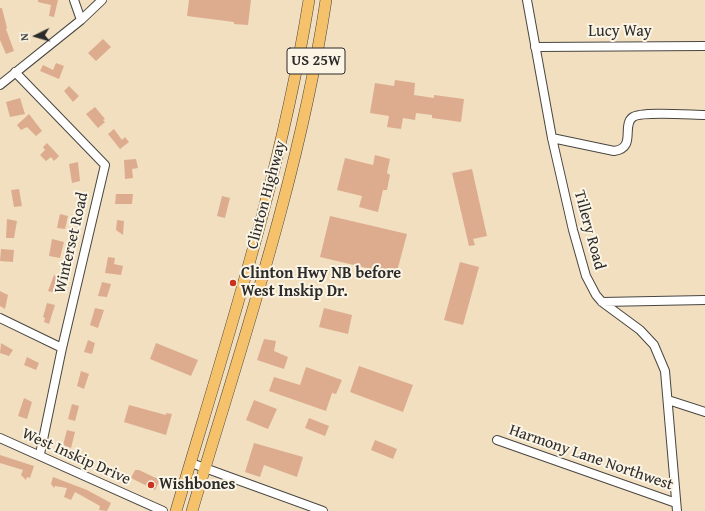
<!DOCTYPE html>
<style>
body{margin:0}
#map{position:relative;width:705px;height:511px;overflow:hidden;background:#f1dfc0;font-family:"Gentium Book Plus",serif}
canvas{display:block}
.north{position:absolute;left:16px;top:16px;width:40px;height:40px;-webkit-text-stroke:3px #fcf5e5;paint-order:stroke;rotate:265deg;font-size:11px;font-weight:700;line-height:16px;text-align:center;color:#2b2b2b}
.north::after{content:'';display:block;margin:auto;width:14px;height:18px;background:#2b2b2b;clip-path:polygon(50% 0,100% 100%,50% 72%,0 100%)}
</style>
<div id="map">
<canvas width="705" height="511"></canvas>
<div class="north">N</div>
</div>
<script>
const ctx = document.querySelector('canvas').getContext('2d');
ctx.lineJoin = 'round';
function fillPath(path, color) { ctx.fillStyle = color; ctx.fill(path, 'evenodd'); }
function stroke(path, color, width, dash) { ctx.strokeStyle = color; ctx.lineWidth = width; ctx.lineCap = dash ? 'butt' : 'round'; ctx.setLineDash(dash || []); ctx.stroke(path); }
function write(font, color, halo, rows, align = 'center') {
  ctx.font = font + ' "Gentium Book Plus",serif'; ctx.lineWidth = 4; ctx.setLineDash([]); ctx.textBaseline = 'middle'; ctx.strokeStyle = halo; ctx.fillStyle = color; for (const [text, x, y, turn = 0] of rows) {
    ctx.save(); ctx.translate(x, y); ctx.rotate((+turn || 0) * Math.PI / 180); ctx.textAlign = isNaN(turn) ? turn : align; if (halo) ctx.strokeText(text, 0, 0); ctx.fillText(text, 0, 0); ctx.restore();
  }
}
const building = new Path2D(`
 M38,0H58L54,17L49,16L51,5L38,2Z
 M189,0H251L248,25L234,24V22L187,16Z
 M0,8H2L7,28L6,29L14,51L6,54L0,40Z
 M103,39L111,47L96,61L88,53Z
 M56,63L64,66L59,79L40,71L43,65L53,70Z
 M395,80L415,83L414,95L434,98V95L464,99L461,122L432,118V115L416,113L415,120L403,118L401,129L387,127L389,116L370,113L375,83L394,86Z
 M69,86L79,96L73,102L64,91Z
 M20,98L25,114L10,117L6,102Z
 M95,107L105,119L103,120L105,122L98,128L86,114Z
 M29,114L42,131L36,136L27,127L21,130L17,125Z
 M114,129L122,140L125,137L129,142L120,149L108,134Z
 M47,143L59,156L54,161L51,157L46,161L40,155L45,150L43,147Z
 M375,155L390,159L387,173L390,175L387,190H383L378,212L359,207L362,196L337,190L345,158L373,165Z
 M136,159L138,168L132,169L133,178L125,179L124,160Z
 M78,162L80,181L72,183L69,164Z
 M472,169L487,236L473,239L475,245L469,246L452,173Z
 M19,189L22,206L14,207L11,190Z
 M116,194H133L132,204H115Z
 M222,196L230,198L225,218L217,216Z
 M60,214L68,216L65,229L57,228Z
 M330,216L407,234L396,275L320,257Z
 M7,219L17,221L14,238H6Z
 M117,220L124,221L123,235L116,230Z
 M52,239L64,242L60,258L49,256Z
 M1,249L14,250L13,262L0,261Z
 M108,257L115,258L114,264L123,266L121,275L105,273Z
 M460,262L479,267L463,325L444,320Z
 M54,275L62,278L56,293L48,291Z
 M102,282L111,284L107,297L98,296Z
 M0,291L8,295L5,309L0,306Z
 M47,303L55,305L49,324L44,322L45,318L43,317Z
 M95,308L104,310L98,328L90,325Z
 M324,308L352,315L348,334L319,327Z
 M264,339L276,341L274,351L288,357L284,369L257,360Z
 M88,340L95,343L92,354L84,352Z
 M1,343L13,350L9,356L0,353Z
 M156,343L198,360L191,376L150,359Z
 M27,357L39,363L36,370L24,365Z
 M359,366L413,385L403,412L350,392Z
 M306,367L342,380L336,394L332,393L326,411L269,391L274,377L300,385Z
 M81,371L89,374L84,389L77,386Z
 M24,398L32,402L27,419L18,416Z
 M254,400L277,409L268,429L246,420Z
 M72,404L79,406L75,421L68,419Z
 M129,405L166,415V413L172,414L166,435L124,422Z
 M309,418L329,426L325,436L305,428Z
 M67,430L75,432L71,448L63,445Z
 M375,440L397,449L393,459L371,450Z
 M254,443L303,457L297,477L264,465L260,477L245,472Z
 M0,455L34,466L30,478L27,477L26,480L21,475L23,470L0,463Z
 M135,470H139L160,480L155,490L131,478Z
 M53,477L87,490L111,503L107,511L99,510L100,506L75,492L71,500L64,497L67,488L55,486L54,488L51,484Z`);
const minor = new Path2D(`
 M74,0L81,20
 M527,0L552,138L573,230L586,276L596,295L602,302L640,330L654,345L665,371L677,511
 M535,47L705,46
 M15,72L105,165L62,348L40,454
 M0,85L81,20L102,0
 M552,138L614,151C637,148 621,125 633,117C642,111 692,115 705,115
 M602,302L705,300
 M0,318L62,348
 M668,400L705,412
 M0,438L163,511
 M497,440L676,503
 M191,463L323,511`);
const highway = new Path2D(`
 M176,511C226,342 281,175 309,0
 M192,511C242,343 300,174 326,0`);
const markers = [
 [233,283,4,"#c8321e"],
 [151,485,4,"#c8321e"]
];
const shields = [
 [316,61,58]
];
const shieldNames = [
 ["US 25W",316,61]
];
const streetNames = [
 ["Lucy Way",620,32],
 ["Clinton Highway",267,195,-75],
 ["Tillery Road",589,230,75],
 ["Winterset Road",72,243,-77],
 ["West Inskip Drive",76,457,24],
 ["Harmony Lane Northwest",591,458,19]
];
const poiNames = [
 ["Clinton Hwy NB before",241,274],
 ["West Inskip Dr.",241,292],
 ["Wishbones",159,485]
];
fillPath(building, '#ddac8e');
stroke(minor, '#494641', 10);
stroke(highway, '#494641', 12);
stroke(minor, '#fff', 8);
stroke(highway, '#f5c16b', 11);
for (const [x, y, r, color] of markers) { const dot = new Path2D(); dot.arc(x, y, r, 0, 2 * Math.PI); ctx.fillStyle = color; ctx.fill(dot); stroke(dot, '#fcf5e5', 1.5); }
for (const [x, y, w] of shields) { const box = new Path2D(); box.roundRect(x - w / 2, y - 13, w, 26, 3); ctx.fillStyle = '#fcf5e5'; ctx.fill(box); stroke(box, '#2b2b2b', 1); }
write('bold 15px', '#2b2b2b', null, shieldNames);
write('16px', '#2b2b2b', '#fcf5e5', streetNames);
write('bold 16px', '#2b2b2b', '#fcf5e5', poiNames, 'left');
</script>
